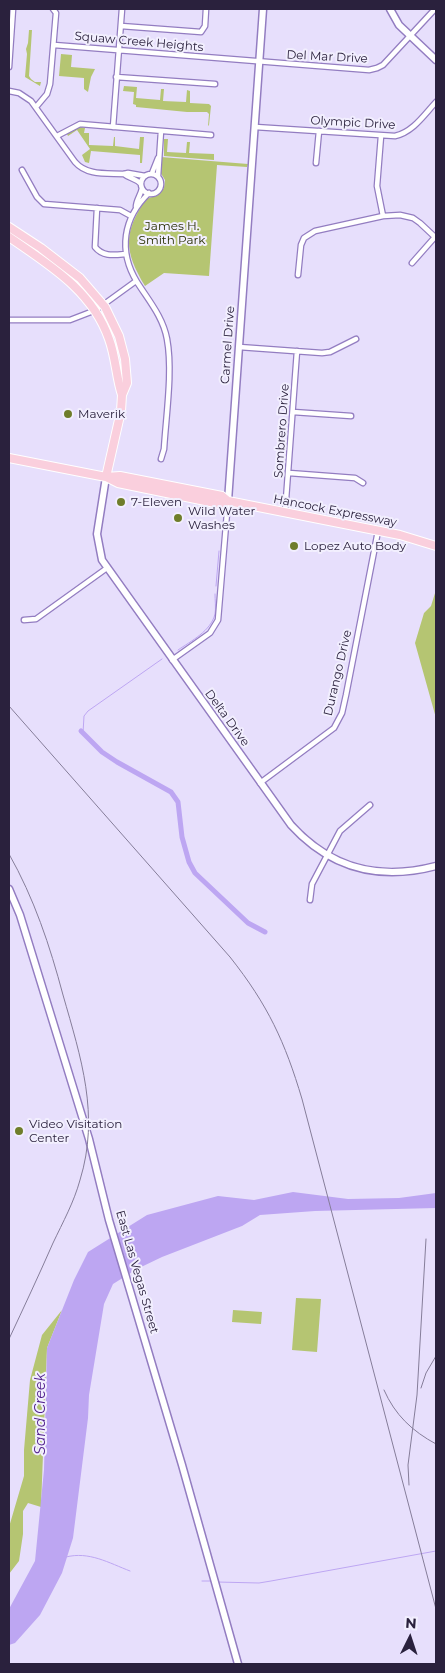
<!DOCTYPE html>
<style>
body{margin:0}
#map{position:relative;width:445px;height:1673px;overflow:hidden;background:#e7dffc;font-family:Montserrat,sans-serif}
canvas{display:block}
.frame{position:absolute;inset:0;border:10px solid #2a213d;pointer-events:none}
.north{position:absolute;left:385px;top:1613px;width:50px;height:50px;-webkit-text-stroke:4px #f2effe;paint-order:stroke;rotate:4deg;font-size:14px;font-weight:700;line-height:20px;text-align:center;color:#2a213d}
.north::after{content:'';display:block;margin:auto;width:18px;height:22px;background:#2a213d;clip-path:polygon(50% 0,100% 100%,50% 72%,0 100%)}
</style>
<div id="map">
<canvas width="445" height="1673"></canvas>
<div class="frame"></div>
<div class="north">N</div>
</div>
<script>
const ctx = document.querySelector('canvas').getContext('2d');
ctx.lineJoin = 'round';
function fillPath(path, color) { ctx.fillStyle = color; ctx.fill(path, 'evenodd'); }
function stroke(path, color, width, dash) { ctx.strokeStyle = color; ctx.lineWidth = width; ctx.lineCap = dash ? 'butt' : 'round'; ctx.setLineDash(dash || []); ctx.stroke(path); }
function write(font, color, halo, rows, align = 'center') {
  ctx.font = font + ' Montserrat,sans-serif'; ctx.lineWidth = 4; ctx.setLineDash([]); ctx.textBaseline = 'middle'; ctx.strokeStyle = halo; ctx.fillStyle = color; for (const [text, x, y, turn = 0] of rows) {
    ctx.save(); ctx.translate(x, y); ctx.rotate((+turn || 0) * Math.PI / 180); ctx.textAlign = isNaN(turn) ? turn : align; if (halo) ctx.strokeText(text, 0, 0); ctx.fillText(text, 0, 0); ctx.restore();
  }
}
const green = new Path2D(`
 M29,30H32L29,76L31,79L35,82H41L40,86L25,77L27,54L26,49L28,43Z
 M61,54L72,55L71,67L95,69L91,77L88,92L84,89V78L59,76Z
 M124,86L137,87L136,98L160,100L161,89H164L163,101L186,102L187,90L190,91V103L209,104L211,106L209,125L208,126L209,114L207,112H187L136,107V105L133,104L134,92L123,91Z
 M81,127L85,128L84,133H89V145L113,146L114,137H115V146L139,149L140,137H144L142,163H140V155L91,151L89,163L85,162L82,155L90,149L77,130L68,136L67,134L76,128Z
 M164,139H168L167,152L186,153L187,142H190L189,153L214,154V160L164,156Z
 M161,157L248,164L247,167L217,165L209,276L164,273L145,286C124,251 123,233 146,199L158,195L164,188L165,180L160,172Z
 M436,590V718L415,643L424,613L431,606Z
 M296,1298L321,1299L317,1352L292,1350Z
 M62,1310L47,1348L41,1507L28,1503L23,1511V1534L19,1561L9,1574V1527L24,1476V1450L30,1380L42,1335Z
 M233,1310L262,1312L261,1324L232,1322Z`);
const water = new Path2D(`
 M293,1192L348,1199L399,1198L436,1193V1208L315,1211L260,1215L242,1226L162,1257L137,1269L113,1284L104,1304L89,1395L88,1418L73,1538L62,1573L40,1615L15,1643L9,1645V1609L35,1561L44,1470L47,1348L74,1280L88,1252L147,1215L218,1196L254,1200Z`);
const stream = new Path2D(`
 M216,586L219,551
 M178,650C191,641 211,631 215,614C216,608 215,600 215,594
 M83,733L84,716L88,711L162,659
 M66,1557C89,1551 109,1563 130,1571
 M202,1581H211
 M217,1582L259,1583L271,1581L436,1551`);
const canal = new Path2D(`
 M81,731L102,752L117,762L171,792L178,802L182,837L189,862L195,873L248,923L265,932`);
const street = new Path2D(`
 M121,26L201,32L205,26L206,9
 M54,45L369,70L377,68L383,65L435,9
 M9,67L13,9
 M116,77L215,84
 M9,91L19,93L31,101L75,162C87,176 107,173 124,174L128,173L145,176
 M36,107L47,94L50,84L56,13L53,9
 M113,127L122,9
 M255,127L395,136C413,132 424,115 436,102
 M57,136L80,124L211,135
 M381,136L377,186L383,216
 M316,163L319,131
 M22,170L37,197L44,204L120,210L131,216
 M152,173L158,158
 M141 184a10 10 0 1 1 20 0a10 10 0 1 1-20 0Z
 M124,174C130,179 136,178 141,184
 M158,176L161,131
 M149,193C123,218 118,251 137,282C149,301 163,317 167,339C173,371 166,416 164,449L161,459
 M136,207C136,200 141,195 142,188
 M97,208L95,247C103,257 114,255 126,254
 M412,263L435,237
 M298,275L301,245L304,238L315,231L383,216L400,215L413,218L420,223L436,238
 M9,320H70L96,310L136,281
 M239,347L322,353L330,352L356,339
 M293,412L351,416
 M289,473L355,478L363,483
 M285,513L297,351
 M24,620L36,619L107,568
 M172,660L210,633L218,620L228,501
 M260,783L334,728L342,713L346,695L378,531
 M310,900L312,884L340,831L370,805`);
const secondary = new Path2D(`
 M390,9L399,25L436,60
 M106,477L97,534L102,560L291,825C331,869 379,881 436,866
 M228,501L263,9
 M9,889L20,915L89,1139L109,1220L182,1465L238,1664`);
const primary = new Path2D(`
 M9,227L41,248L80,278L105,307L119,336L125,359L127,383L122,395L121,411L106,477
 M9,237C49,265 92,290 109,339C116,358 116,377 122,395
 M9,458L106,477L120,476L222,496L228,501L400,535L436,546
 M106,477L118,483L220,504L228,501`);
const rail = new Path2D(`
 M9,706L230,957C268,1005 285,1042 302,1099L436,1609
 M9,854C34,898 50,946 63,995C81,1058 100,1115 80,1180C74,1202 63,1222 53,1243C39,1275 24,1307 9,1339
 M421,1388L426,1373L436,1356
 M384,1390C395,1415 412,1431 436,1444
 M409,1485L408,1465L417,1395L426,1239`);
const markers = [
 [68,414,5,"#6f7d2a"],
 [121,502,5,"#6f7d2a"],
 [178,518,5,"#6f7d2a"],
 [294,546,5,"#6f7d2a"],
 [19,1131,5,"#6f7d2a"]
];
const streetNames = [
 ["Squaw Creek Heights",139,42,5],
 ["Del Mar Drive",327,57,3],
 ["Olympic Drive",353,123,3],
 ["Carmel Drive",228,345,-86],
 ["Sombrero Drive",282,431,-86],
 ["Hancock Expressway",335,511,11],
 ["Durango Drive",338,673,-77],
 ["Delta Drive",227,718,54],
 ["East Las Vegas Street",137,1272,74]
];
const parkNames = [
 ["James H.",172,226],
 ["Smith Park",172,240]
];
const poiNames = [
 ["Maverik",78,414],
 ["7-Eleven",131,502],
 ["Wild Water",188,511],
 ["Washes",188,525],
 ["Lopez Auto Body",304,546],
 ["Video Visitation",29,1124],
 ["Center",29,1138]
];
const waterNames = [
 ["Sand Creek",41,1414,-90]
];
fillPath(green, '#b5c572');
fillPath(water, '#bda6f2');
stroke(stream, '#bda6f2', 1);
stroke(canal, '#bda6f2', 5);
stroke(street, '#937dc1', 7);
stroke(secondary, '#937dc1', 9);
stroke(primary, '#fff', 10);
stroke(street, '#fff', 4.5);
stroke(secondary, '#fff', 6);
stroke(primary, '#facfdd', 8);
stroke(rail, '#857d99', 1);
for (const [x, y, r, color] of markers) { const dot = new Path2D(); dot.arc(x, y, r, 0, 2 * Math.PI); ctx.fillStyle = color; ctx.fill(dot); stroke(dot, '#f2effe', 2); }
write('12px', '#2a213d', '#f2effe', streetNames);
write('12px', '#262d00', '#f2effe', parkNames);
write('12px', '#2a213d', '#f2effe', poiNames, 'left');
write('italic 14px', '#4f1e8b', '#f2effe', waterNames);
</script>
